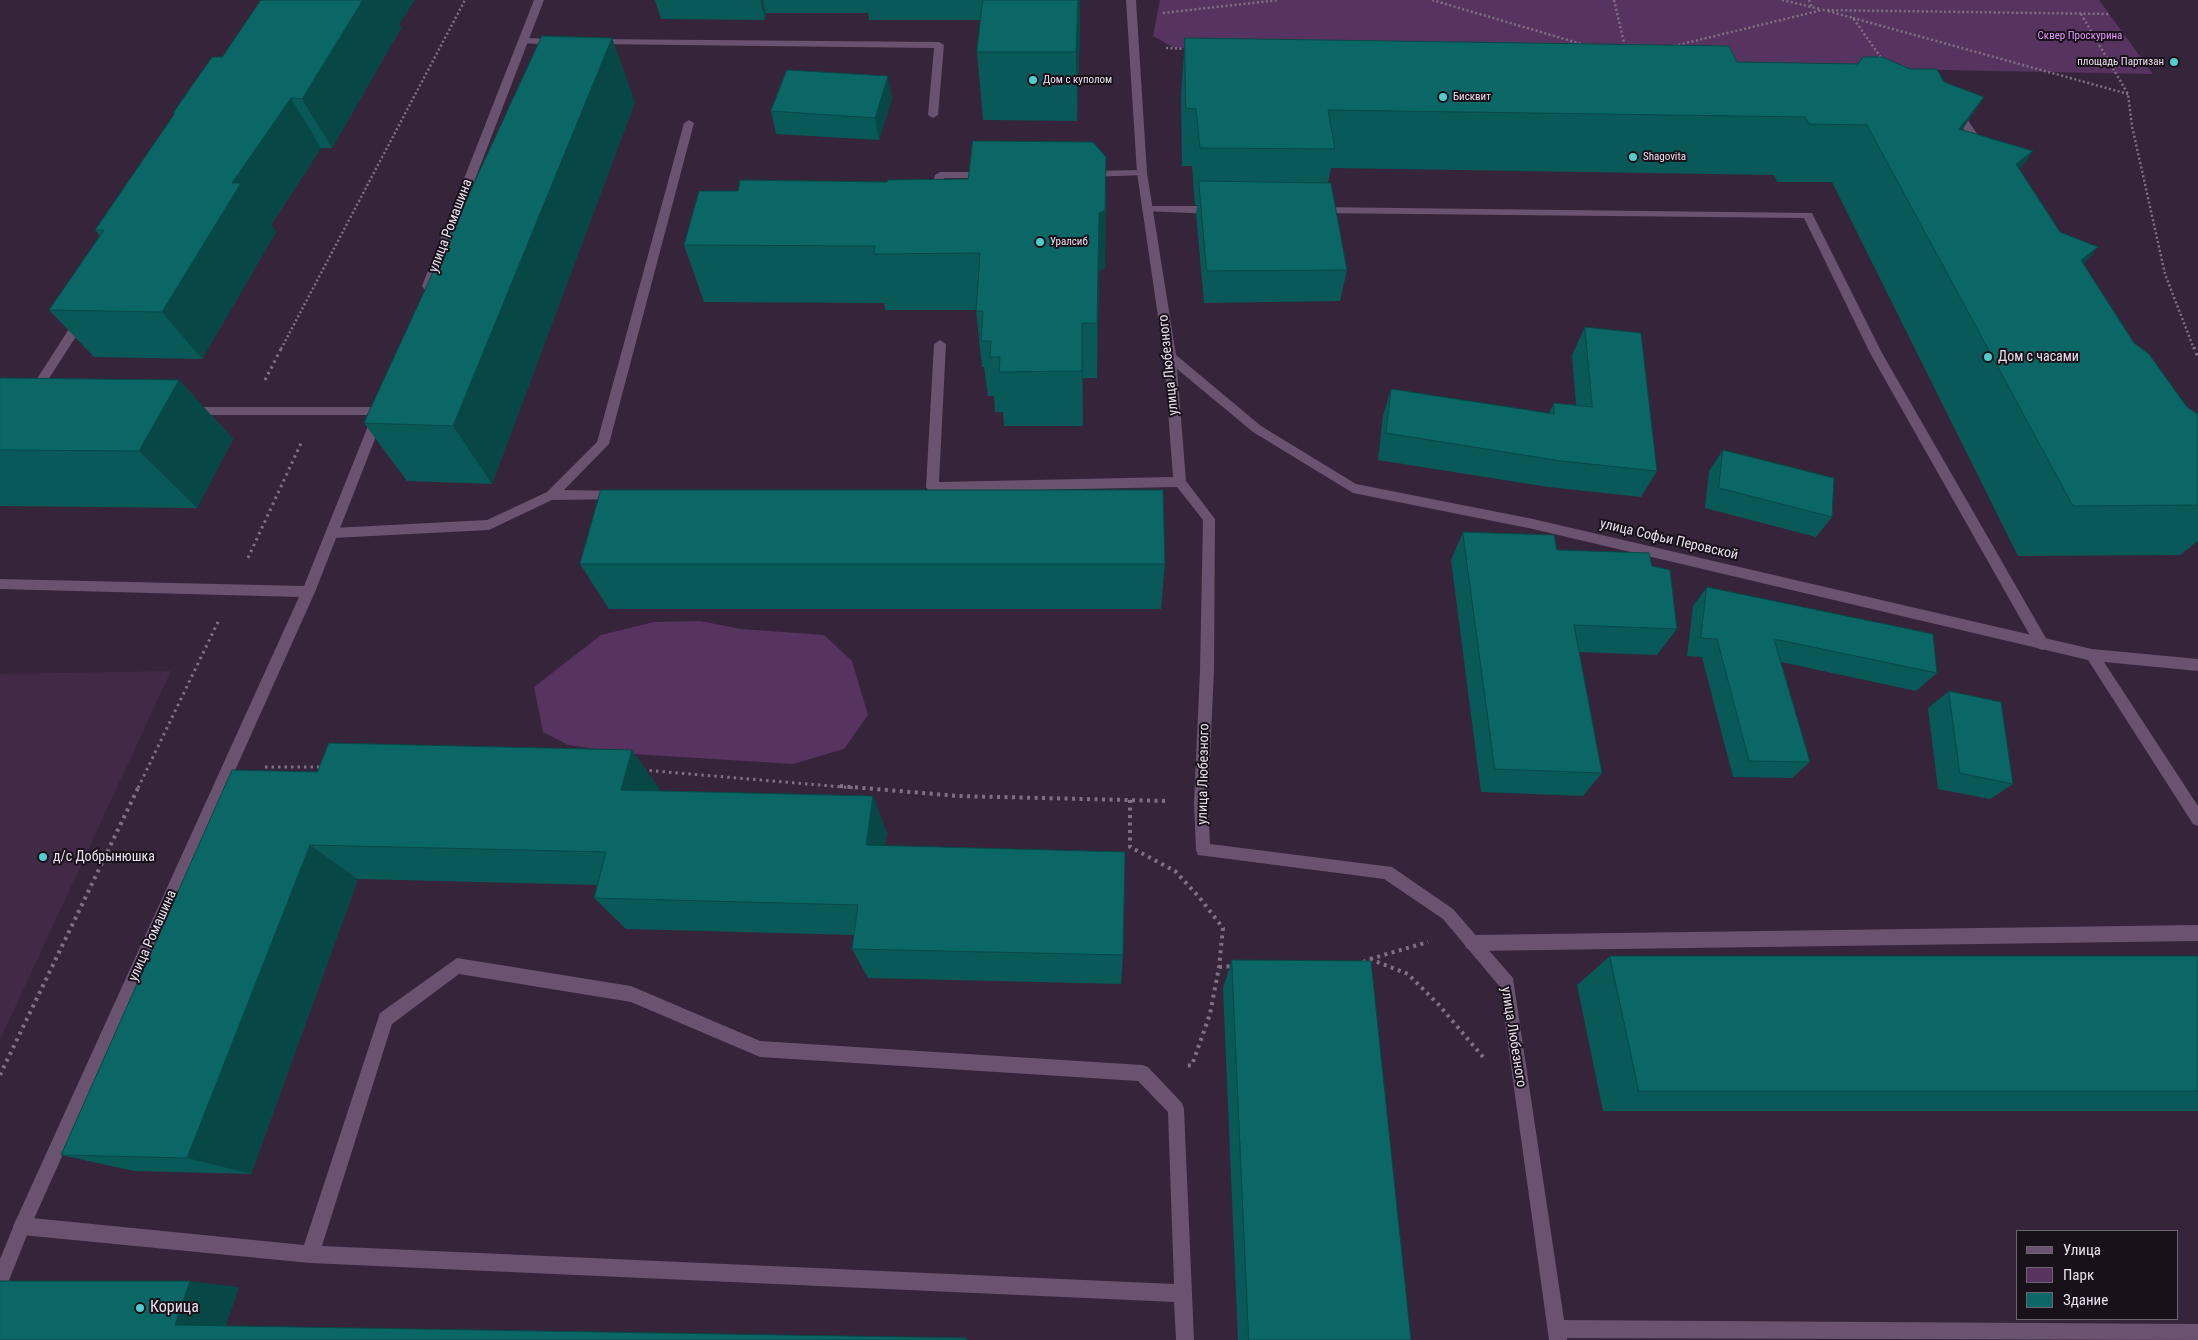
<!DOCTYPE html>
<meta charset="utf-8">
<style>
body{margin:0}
#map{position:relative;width:2198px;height:1340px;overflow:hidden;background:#35243a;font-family:"Roboto Condensed",sans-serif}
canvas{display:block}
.legend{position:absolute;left:2016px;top:1230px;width:162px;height:90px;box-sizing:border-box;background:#18111a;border:1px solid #6c646f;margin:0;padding:6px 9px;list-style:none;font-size:15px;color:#ebe0ee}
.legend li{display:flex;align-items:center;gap:10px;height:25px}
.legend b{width:25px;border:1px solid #6c646f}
</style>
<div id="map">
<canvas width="2198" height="1340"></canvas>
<ul class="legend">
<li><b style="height:6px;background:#6a5271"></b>Улица</li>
<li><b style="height:14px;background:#573360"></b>Парк</li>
<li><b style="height:14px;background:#0a6766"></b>Здание</li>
</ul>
</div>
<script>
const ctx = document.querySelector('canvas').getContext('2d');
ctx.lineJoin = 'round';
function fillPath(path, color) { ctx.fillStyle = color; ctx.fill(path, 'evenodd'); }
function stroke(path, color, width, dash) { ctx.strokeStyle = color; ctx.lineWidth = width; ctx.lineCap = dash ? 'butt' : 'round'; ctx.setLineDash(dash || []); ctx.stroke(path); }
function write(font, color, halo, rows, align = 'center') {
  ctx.font = font + ' "Roboto Condensed",sans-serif'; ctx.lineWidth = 4; ctx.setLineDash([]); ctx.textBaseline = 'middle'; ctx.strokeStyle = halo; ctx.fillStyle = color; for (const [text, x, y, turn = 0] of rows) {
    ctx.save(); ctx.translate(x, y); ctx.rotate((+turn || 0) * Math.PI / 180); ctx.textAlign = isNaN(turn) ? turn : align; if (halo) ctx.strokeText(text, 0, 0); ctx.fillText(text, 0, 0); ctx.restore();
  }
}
const built = new Path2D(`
 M171,671L0,1040V674Z`);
const green = new Path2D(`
 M1160,0H2099L2153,74L1888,69L1628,57L1174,48L1153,36Z
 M700,621L741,629L824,635L852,661L868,715L844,749L793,764L633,754L568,745L543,732L534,687L601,635L654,622Z`);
const pathFar2 = new Path2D(`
 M1432,0L1585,45
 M1614,0L1625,47
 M1782,0L1820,9
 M1809,0L1812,7
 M1828,11L1853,18L1882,59
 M1163,13L1279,0
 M2081,14L2128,94L2132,126L2165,274L2194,349
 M1853,18L2128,94
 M1674,46L1822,10L2110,14
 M1166,48L1187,49
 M281,349L465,0`);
const pathFar1 = new Path2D(`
 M2194,347L2198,358
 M265,380L282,347
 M248,558L302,441
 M265,767H322
 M643,770L855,788
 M138,788L219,620`);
const path = new Path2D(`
 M840,786L958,796L1168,801
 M1130,800V847L1175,871L1199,897L1223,928L1219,967L1210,1014L1192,1065L1184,1066
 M1370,959L1428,942
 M1363,962L1370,959L1408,974L1439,1005L1483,1057
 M1219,967L1234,966
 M0,1075L139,786`);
const service = new Path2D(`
 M523,38L559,39L564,42L559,45L520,43V39Z
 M595,39L939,42L944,45L938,115L933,118L928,115L934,48L592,44V40Z
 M1956,107L1960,108L1985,146V150H1977L1951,110Z
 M689,120L694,123L609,444L564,490L617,491L621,493L623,496L621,499L552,500L489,530L333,538L328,537L327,533L328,529L333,528L487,520L547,492L597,442L684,123Z
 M1142,170L1146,171V175L1088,177L1083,174L1088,171Z
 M940,172H986L991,175L986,178H944L938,199H930L929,197L935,175Z
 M1147,206H1214L1219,210L1214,214L1143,211L1142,209L1143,207Z
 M1318,207L1812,213L1882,353L2047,640L2049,644L2047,648L2042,650L2037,648L1870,353L1804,218L1314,213L1313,211L1314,209Z
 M82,314L88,318L86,321L37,397H29L27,394L29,391L78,315Z
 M190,407H380L386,411L380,415H190L184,411Z
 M2198,925V941L1472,951L1466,948L1464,943L1466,938L1472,935Z
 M457,958L631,986L760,1041L1142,1065L1148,1067L1182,1103L1184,1109L1194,1340H1176L1174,1302L310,1263L22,1235L16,1232L13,1226L16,1220L22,1217L304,1245L380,1013ZM459,974L631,1002L760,1057L1138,1081L1168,1112L1174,1284L322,1246L392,1024Z
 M1557,1320L2198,1324V1340L1557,1338L1551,1335L1548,1329L1551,1323Z`);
const minor = new Path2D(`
 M534,0H544L434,286L428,290L424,289L422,286Z
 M1126,0H1136L1147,173L1176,355L1261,426L1356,484L1533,519L2092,649L2198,659V671L2104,662L2198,806V826L2193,824L2088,660L1533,529L1353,493L1253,432L1177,369L1186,481L1215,519L1214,670L1208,802L1210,844L1392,867L1453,909L1513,978L1567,1340H1549L1500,987L1443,919L1384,879L1198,855L1196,850L1194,802L1200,670L1203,520L1177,487L932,492L928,490L926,487L934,344L940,340L946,344L939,482L1173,477L1164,357L1137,173Z
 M378,412L384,416L315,592L29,1230L6,1288L0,1291V1259L16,1220L299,597L0,589V579L304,586L372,416Z`);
const wall = new Path2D(`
 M655,0H1080V30L1077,121L983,120L977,52L980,20H869L868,13H766L765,20L661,19Z
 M399,24L401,28L332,148H321L271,225L276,232L202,359L94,357L49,310L100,236L95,230L174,115L173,113L222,57Z
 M1185,38L1737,62L1944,82L1984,97L1962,130L2033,151L2019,170L2060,232L2098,247L2083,264L2134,343L2187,407L2198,414V541L2180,555L2018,556L1832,182H1777L1774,175L1331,168L1328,183L1347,270L1340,301L1204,303L1196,213L1197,205H1195L1192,166H1182L1181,96Z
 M892,98L879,140L776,134L771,111Z
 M635,102L492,484L407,481L364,423Z
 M1106,157L1105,268L1099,270L1097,378H1083V426H1004L1003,412H995L994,396H988L984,367H982L976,310H885L884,303L704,302L684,245L738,191L887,182L968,179Z
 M1585,327L1657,471L1641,497L1548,487L1378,460L1383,416L1391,389L1549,413L1554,403L1576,405L1572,355Z
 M0,378L179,380L233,439L197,508L0,506Z
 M1723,450L1832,517L1816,537L1705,508L1709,471Z
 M1463,532L1557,550L1677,629L1657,655L1579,652L1602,773L1583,796L1481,792L1451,560Z
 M580,564H1165L1161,609H609Z
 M1707,587L1937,673L1916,691L1781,662L1810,762L1792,778L1733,777L1702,657L1687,656L1693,606Z
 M1949,691L2013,784L1990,799L1938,789L1928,708Z
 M232,770L659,788V791L873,796L887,833L885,846L1123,955L1121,984L868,978L852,949L854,935L626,929L594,898L597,885L358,879L251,1174L134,1171L61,1155Z
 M1610,956H2198V1111H1603L1577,985Z
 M1232,960L1411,1340H1238L1223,988Z`);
const shadedWall = new Path2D(`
 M363,0H415L399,24L401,28L332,148L302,99Z
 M760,0H763L766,13L765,20Z
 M1078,0H1080V30L1077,121L1076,52Z
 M612,38L635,102L492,484L453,426Z
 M888,76L892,98L879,140L875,118Z
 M1984,97L1945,155L1959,129Z
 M291,98L321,148L271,225L276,232L202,359L162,312L232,183Z
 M2033,151L1990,208L2016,164Z
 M1106,157L1105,268L1099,270L1097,378V323L1099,213Z
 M2098,247L2050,303L2081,260Z
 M1082,323L1083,378V426L1082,371Z
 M179,380L233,439L197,508L139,451Z
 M632,750L659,788L650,827L621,790Z
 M873,796L887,833L880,879L866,845Z
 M310,845L358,879L251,1174L187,1158Z
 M190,1281L239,1287L225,1329L175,1325Z`);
const building = new Path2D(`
 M261,0H363L302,99L291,98L232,183H241L162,312L49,310L104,230H95L175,113H173L212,57H222Z
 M983,0H1078L1076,52H977Z
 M542,36L612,38L453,426L364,423Z
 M1185,38L1729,46L1737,62L1858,64L1863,57H1882L1910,69H1937L1944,82L1984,97L1959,129L2033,151L2016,164L2060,232L2098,247L2081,260L2134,343L2149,354L2187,407L2198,414V505L2073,506L1867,125L1809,124L1805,117L1328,110L1335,149L1200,148L1196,109L1186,108Z
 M787,70L888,76L875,118L771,111Z
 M973,141L1093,142L1106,157L1105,210L1099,213L1097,323H1082V371L999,372L1000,357H990L991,341H981L983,311H976L980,253L874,254L875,246L684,245L699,191H738L740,180L887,182L888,180L968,179Z
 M1199,181L1331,183L1347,270L1207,271Z
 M1585,327L1641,333L1657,471L1561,461L1386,433L1391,389L1554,414V403L1592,407Z
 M0,378L179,380L139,451L0,450Z
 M1723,450L1834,478L1832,517L1719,488Z
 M601,490H1163L1165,564H580Z
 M1463,532L1554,535L1557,550L1649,553L1652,566L1670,570L1677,629L1574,625L1602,773L1495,769Z
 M1707,587L1933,634L1937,673L1774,639L1810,762L1749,761L1717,639L1701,638Z
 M1949,691L2001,702L2013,784L1960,773Z
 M329,743L632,750L621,790L873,796L866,845L1125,852L1123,955L852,949L858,905L594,898L606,852L310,845L187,1158L61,1155L232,770L317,772Z
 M1610,956H2198V1091H1639Z
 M1232,960L1371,961L1411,1340H1249Z
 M0,1281H190L175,1325L967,1338L966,1340H0Z`);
const markers = [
 [2174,62,5,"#53cdcb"],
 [1033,80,5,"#53cdcb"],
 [1443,97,5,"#53cdcb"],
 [1633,157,5,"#53cdcb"],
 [1040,242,5,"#53cdcb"],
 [1988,357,5,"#53cdcb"],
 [43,857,5,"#53cdcb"],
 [140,1308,5,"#53cdcb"]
];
const farParknames = [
 ["Сквер Проскурина",2080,36]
];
const farPoinames = [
 ["площадь Партизан",2164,62,"right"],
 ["Дом с куполом",1043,80],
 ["Бисквит",1453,97],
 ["Shagovita",1643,157],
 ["Уралсиб",1050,242]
];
const streetNames = [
 ["улица Ромашина",451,226,-69],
 ["улица Любезного",1169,365,-96],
 ["улица Софьи Перовской",1669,540,13],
 ["улица Любезного",1204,774,-89],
 ["улица Ромашина",153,936,-66],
 ["улица Любезного",1513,1037,81]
];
const poiNames = [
 ["Дом с часами",1998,357],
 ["д/с Добрынюшка",53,857]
];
const nearPoinames = [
 ["Корица",150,1308]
];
fillPath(built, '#402a45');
fillPath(green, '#573360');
stroke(pathFar2, '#7f7083', 2.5, [2, 2.5]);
stroke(pathFar1, '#7f7083', 3, [2.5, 4]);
stroke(path, '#7f7083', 4, [3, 4.5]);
fillPath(service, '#6a5271');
fillPath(minor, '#6a5271');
fillPath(wall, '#095958');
fillPath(shadedWall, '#074847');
fillPath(building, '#0a6766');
stroke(building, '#074847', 1);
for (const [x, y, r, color] of markers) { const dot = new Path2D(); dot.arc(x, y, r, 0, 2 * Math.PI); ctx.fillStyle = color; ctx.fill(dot); stroke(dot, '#18111a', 2); }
write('11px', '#e99bff', '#18111a', farParknames);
write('11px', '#ebe0ee', '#18111a', farPoinames, 'left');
write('14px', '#ebe0ee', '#18111a', streetNames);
write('14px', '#ebe0ee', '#18111a', poiNames, 'left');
write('16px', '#ebe0ee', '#18111a', nearPoinames, 'left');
</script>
